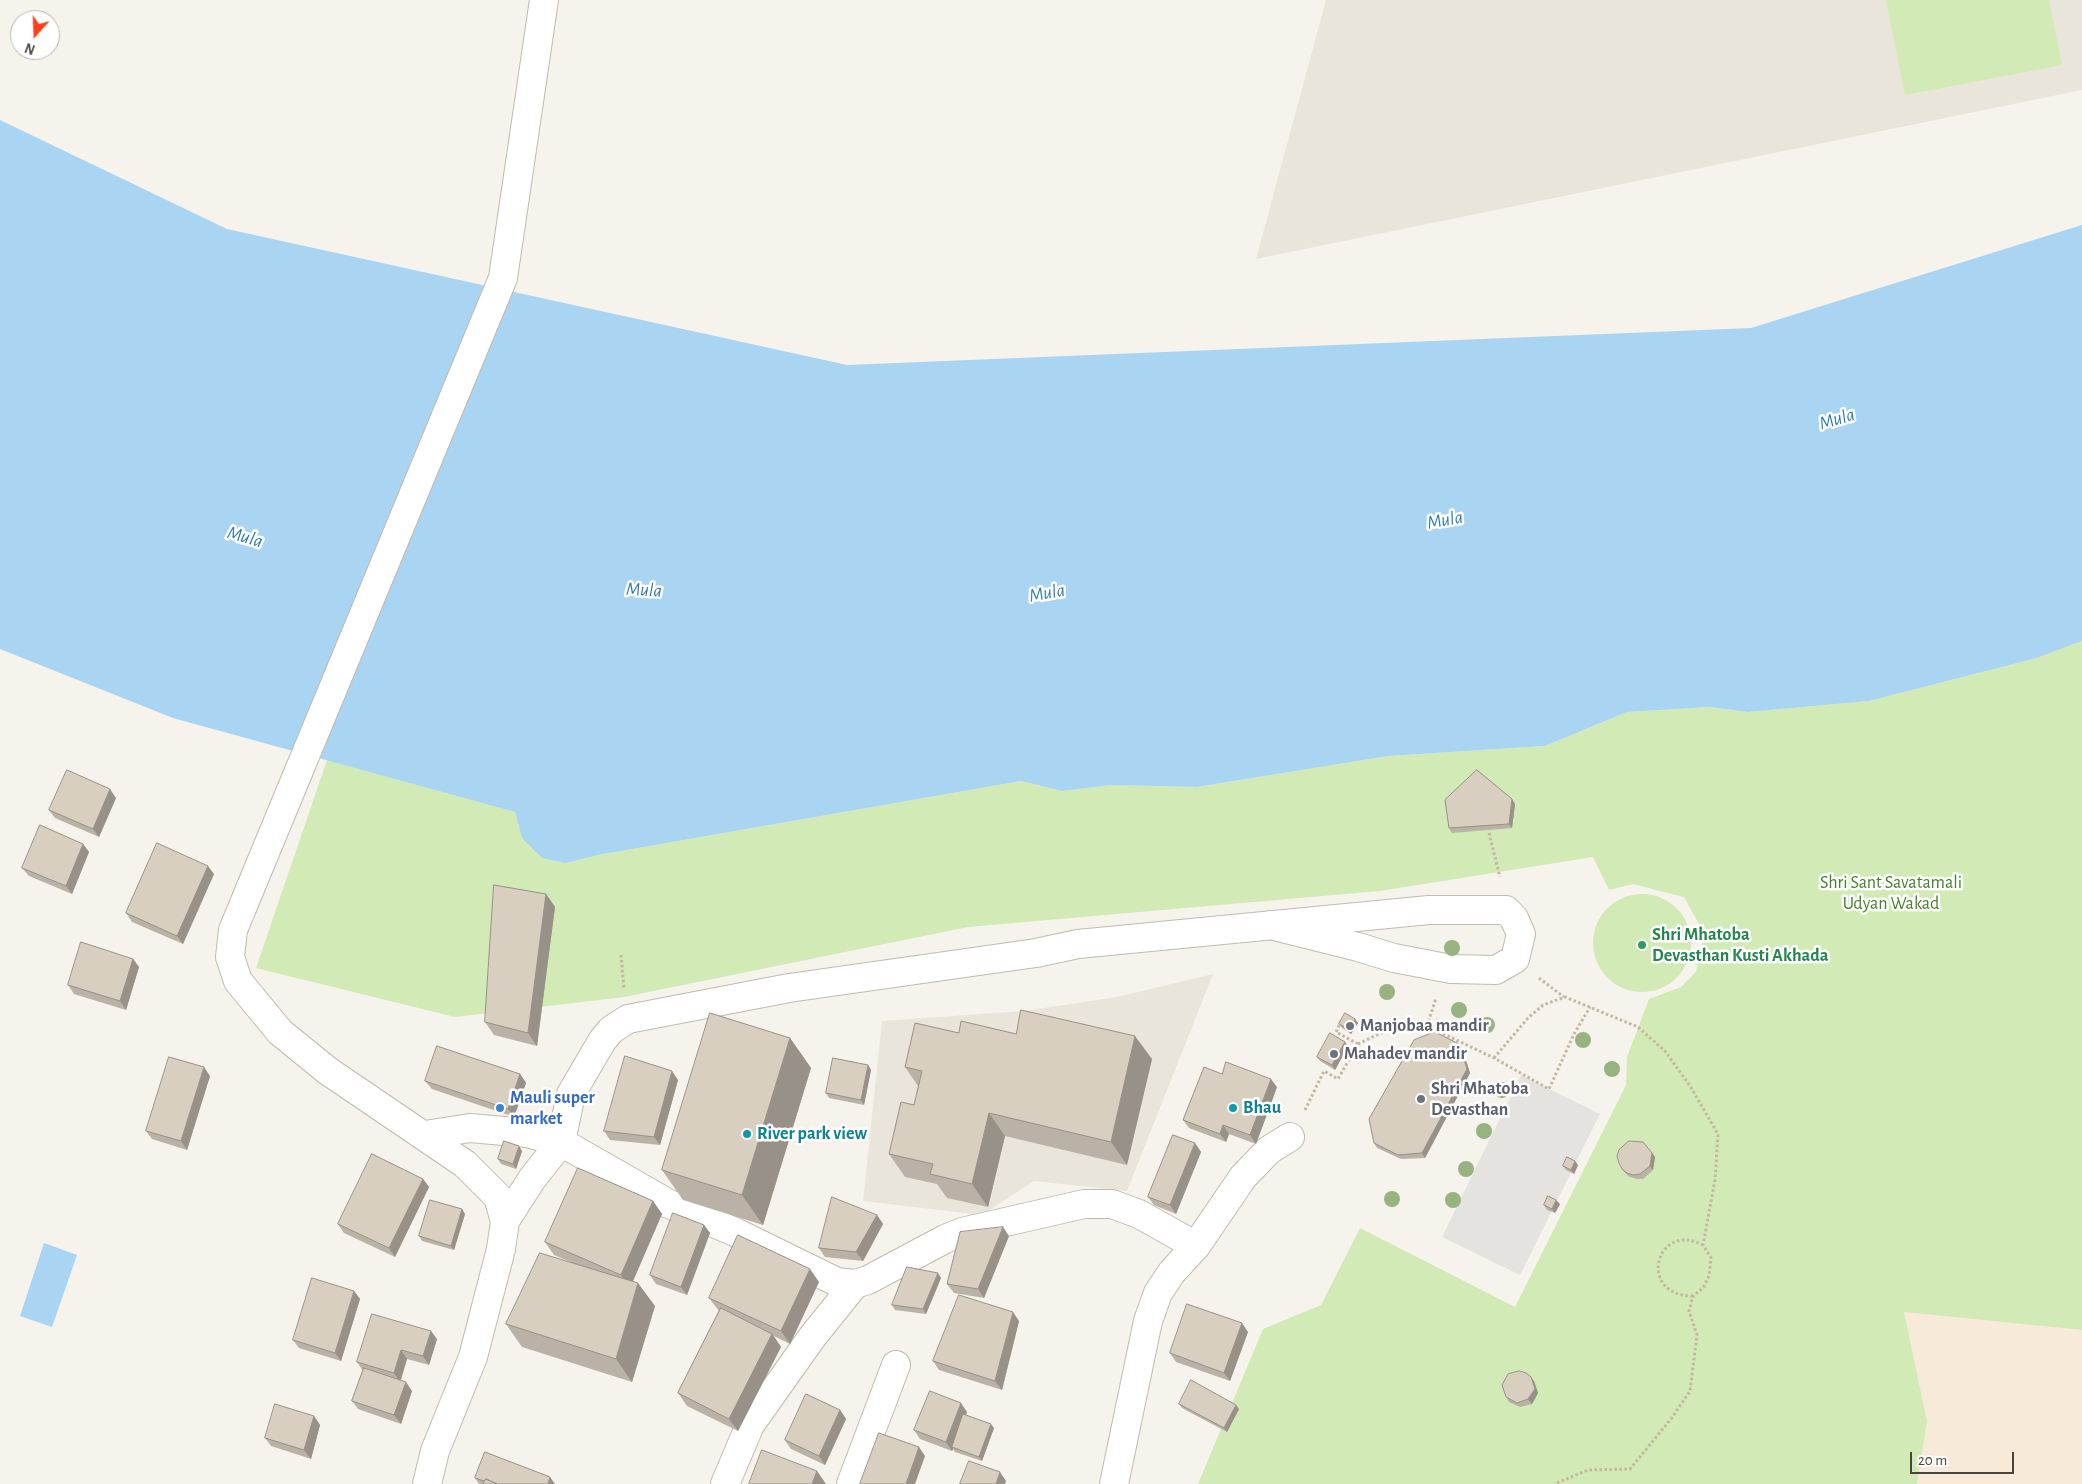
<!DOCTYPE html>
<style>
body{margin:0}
#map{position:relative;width:2082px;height:1484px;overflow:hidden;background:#f6f3ec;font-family:"Alegreya Sans",sans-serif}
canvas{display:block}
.north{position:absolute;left:10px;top:10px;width:50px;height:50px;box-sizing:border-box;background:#fff;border:1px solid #b7b4b0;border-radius:50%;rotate:200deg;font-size:14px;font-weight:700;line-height:20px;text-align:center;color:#4b4439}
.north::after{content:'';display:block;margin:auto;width:18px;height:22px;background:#fc3f1d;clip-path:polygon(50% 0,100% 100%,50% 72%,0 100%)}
.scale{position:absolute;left:1910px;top:1452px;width:104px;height:22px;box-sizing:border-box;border:2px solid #4b4439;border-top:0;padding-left:6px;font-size:15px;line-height:18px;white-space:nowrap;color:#4b4439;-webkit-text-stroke:4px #fff;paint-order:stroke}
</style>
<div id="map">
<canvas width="2082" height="1484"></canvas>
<div class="north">N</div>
<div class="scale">20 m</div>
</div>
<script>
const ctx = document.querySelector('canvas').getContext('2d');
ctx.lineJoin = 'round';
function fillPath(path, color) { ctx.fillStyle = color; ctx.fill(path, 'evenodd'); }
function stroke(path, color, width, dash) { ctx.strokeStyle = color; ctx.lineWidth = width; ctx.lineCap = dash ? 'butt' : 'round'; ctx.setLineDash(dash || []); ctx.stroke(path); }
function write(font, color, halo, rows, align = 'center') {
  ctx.font = font + ' "Alegreya Sans",sans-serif'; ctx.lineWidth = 5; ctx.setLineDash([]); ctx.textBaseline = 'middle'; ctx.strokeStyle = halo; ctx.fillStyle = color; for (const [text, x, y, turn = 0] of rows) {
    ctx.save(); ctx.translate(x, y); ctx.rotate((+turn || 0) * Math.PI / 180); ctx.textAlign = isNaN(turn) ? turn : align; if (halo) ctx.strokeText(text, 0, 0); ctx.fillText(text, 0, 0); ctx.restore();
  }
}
const residential = new Path2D(`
 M1326,0H2082V90L1256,259Z
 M1213,974L1127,1191L1034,1181L982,1215L863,1201L882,1021L1024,1011L1117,997Z`);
const commercial = new Path2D(`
 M1904,1312L2082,1330V1484H1917L1927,1421Z`);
const green = new Path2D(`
 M1886,0H2049L2062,65L1905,95Z
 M2082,641V1330L1904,1312L1927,1421L1917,1484H1198L1263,1329L1321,1305L1360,1228L1515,1307L1626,1085L1627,1057L1649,999L1681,987L1696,972L1704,933L1684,897L1633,884L1609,890L1593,857L1380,891L968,927L624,997L455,1017L256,968L327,760L515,812L522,838L566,863L598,855L1021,781L1062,791L1111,785L1197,787L1388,756L1545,746L1627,712L1709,707L1748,712L1869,701L2037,658Z
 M1593 943a49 49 0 1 1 98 0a49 49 0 1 1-98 0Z`);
const parking = new Path2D(`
 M1521,1075L1600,1114L1520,1275L1442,1237Z`);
const water = new Path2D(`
 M0,120L227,229L847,365L1751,328L2082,225V641L2037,658L1869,701L1748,712L1709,707L1627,712L1545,746L1388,756L1197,787L1111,785L1062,791L1021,781L598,855L566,863L542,858L522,838L515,812L173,718L0,649Z
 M44,1243L77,1255L52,1327L20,1316Z`);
const path = new Path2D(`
 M1489,833L1500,877
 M621,955L624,989
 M1539,978L1564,997
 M1427,1026L1436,998
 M1358,1044L1385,1031L1427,1026L1494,1058L1549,1089L1574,1034L1590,1007
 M1494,1058L1528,1018L1543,1005L1565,997L1638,1027L1665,1051L1690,1086L1718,1134L1715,1180L1703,1245L1711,1258L1709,1276L1703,1288L1693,1296L1689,1311L1697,1335L1690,1391L1671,1419L1630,1469L1588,1470L1554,1484
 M1305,1110L1324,1071L1338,1079L1358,1044L1336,1032L1341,1021
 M1693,1296C1636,1296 1656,1220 1703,1245`);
const minor = new Path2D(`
 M425,1135L470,1128L527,1133L561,1142L571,1094L602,1041L611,1030L628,1019L789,988L1036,953L1078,944L1429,910H1506L1514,918L1521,934L1515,959L1496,970L1451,969L1394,958L1358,947L1270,925
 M505,1221L532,1179L561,1142L669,1204L735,1232L837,1282L855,1284L868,1280L945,1239L962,1232L1084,1204H1112L1139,1214L1196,1246
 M427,1484L435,1451L473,1357L501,1249L505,1221L498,1197L465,1164L328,1071L280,1032L238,981L230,957L233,930L503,278L544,0
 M725,1484L750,1425L813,1336L855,1284
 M851,1484L896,1365
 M1114,1484L1148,1321L1158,1293L1172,1272L1196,1246L1243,1177L1269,1150L1290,1137`);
const trees = [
 [1452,948],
 [1387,992],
 [1459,1010],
 [1487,1025],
 [1583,1040],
 [1612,1069],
 [1502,1090],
 [1484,1131],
 [1466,1169],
 [1392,1199],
 [1453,1200]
];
const wall = new Path2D(`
 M116,798L99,837L55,818L49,810Z
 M1512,799L1515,804L1512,828L1452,833L1449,828Z
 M83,844L89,852L72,894L29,876L22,868Z
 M214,874L183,944L132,922L126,913Z
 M546,894L555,907L537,1046L494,1035L485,1022Z
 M133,959L139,967L126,1010L74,994L68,985Z
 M1355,1019L1358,1023L1351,1034L1342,1028L1339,1024Z
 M959,1033L1016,1034L1152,1059L1127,1165L1005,1136L988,1207L947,1198L937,1184L905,1177L889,1154L914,1105L918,1086L905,1067Z
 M790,1038L811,1068L763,1225L683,1200L662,1170Z
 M1345,1042L1348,1046L1335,1070L1320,1061L1317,1057Z
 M1459,1044L1462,1048L1470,1073L1425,1158L1401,1159L1377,1148L1374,1143Z
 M868,1065L871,1070L864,1105L829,1098L826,1093Z
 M520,1074L526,1083L514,1117L432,1089L425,1081Z
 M1222,1074L1277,1087L1256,1144L1229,1134L1226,1142L1189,1128L1183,1120Z
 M210,1076L187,1150L152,1139L146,1131Z
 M678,1080L660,1145L610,1140L604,1131Z
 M1195,1143L1201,1152L1176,1214L1154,1205L1148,1197Z
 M522,1151L516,1169L501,1164L498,1159Z
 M1652,1153L1655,1157L1653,1170L1643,1179H1637L1630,1177L1625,1173L1622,1169Z
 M1578,1165L1574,1174L1566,1170L1563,1166Z
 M423,1179L429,1187L395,1257L344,1233L338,1224Z
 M653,1201L662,1214L633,1281L655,1306L632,1382L522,1347L506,1324L571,1262L554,1255L545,1242Z
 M1560,1204L1555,1213L1547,1210L1544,1205Z
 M462,1209L465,1214L454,1250L422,1241L419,1236Z
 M877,1215L883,1224L863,1261L825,1257L819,1248Z
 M704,1225L710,1233L687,1295L656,1284L650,1275Z
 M1009,1236L984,1298L954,1293L947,1284Z
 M941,1278L926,1314L895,1310L892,1305Z
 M819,1282L790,1344L774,1336L781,1347L738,1431L687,1406L678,1393L719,1311L709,1298Z
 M354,1291L360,1299L341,1361L299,1348L293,1340Z
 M1019,1321L1002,1390L939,1370L933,1361Z
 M1248,1332L1230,1381L1176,1362L1170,1353Z
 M437,1339L429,1365L407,1359L401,1380L412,1391L401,1424L358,1409L352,1401L363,1371L357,1362Z
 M1534,1381L1538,1393L1532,1404L1520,1407L1509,1402L1506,1397Z
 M1179,1404L1239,1409L1227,1432L1182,1408Z
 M840,1410L846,1419L825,1465L791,1449L785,1440Z
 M967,1412L966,1415L994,1428L982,1461L955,1452L953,1449L952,1451L920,1439L914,1430Z
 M314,1416L320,1425L311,1459L271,1446L265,1438Z
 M475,1478L555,1484H479Z`);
const shadedWall = new Path2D(`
 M110,789L116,798L99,837L93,829Z
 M1512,799L1515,804L1512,828L1509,824Z
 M83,844L89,852L72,894L66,886Z
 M208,866L214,874L183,944L177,936Z
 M546,894L555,907L537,1046L528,1033Z
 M133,959L139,967L126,1010L120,1001Z
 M1355,1019L1358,1023L1351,1034L1348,1029Z
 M1135,1036L1152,1059L1127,1165L1111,1142Z
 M790,1038L811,1068L763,1225L742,1195Z
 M1345,1042L1348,1046L1335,1070L1332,1065Z
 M1459,1044L1462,1048L1470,1073L1425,1158L1422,1153Z
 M868,1065L871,1070L864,1105L861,1100Z
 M204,1067L210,1076L187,1150L181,1141Z
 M672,1071L678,1080L660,1145L654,1137Z
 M520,1074L526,1083L514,1117L508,1109Z
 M1271,1079L1277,1087L1256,1144L1250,1135Z
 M989,1113L1005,1136L988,1207L972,1184Z
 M1223,1125L1229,1134L1226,1142L1220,1134Z
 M1195,1143L1201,1152L1176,1214L1170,1205Z
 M519,1146L522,1151L516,1169L513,1164Z
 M1652,1153L1655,1157L1653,1170L1650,1166Z
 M1575,1161L1578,1165L1574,1174L1571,1170Z
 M423,1179L429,1187L395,1257L389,1248Z
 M1556,1200L1560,1204L1555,1213L1552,1209Z
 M653,1201L662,1214L630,1288L621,1275Z
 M462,1209L465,1214L454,1250L451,1246Z
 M877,1215L883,1224L863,1261L856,1252Z
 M704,1225L710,1233L687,1295L681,1287Z
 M1003,1227L1009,1236L984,1298L978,1289Z
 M810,1269L819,1282L790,1344L781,1331Z
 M938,1273L941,1278L926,1314L923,1309Z
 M638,1283L655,1306L632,1382L616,1359Z
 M354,1291L360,1299L341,1361L335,1353Z
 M1013,1312L1019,1321L1002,1390L995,1381Z
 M1242,1323L1248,1332L1230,1381L1224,1373Z
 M431,1331L437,1339L429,1365L423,1356Z
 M772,1334L781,1347L738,1431L729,1419Z
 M401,1350L407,1359L400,1382L394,1373Z
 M1531,1377L1534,1381L1538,1393L1532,1404L1528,1399Z
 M406,1382L412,1391L401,1424L394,1415Z
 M961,1403L967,1412L953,1448L952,1447L953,1449L952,1451L946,1442Z
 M1236,1405L1239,1409L1227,1432L1224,1428Z
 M840,1410L846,1419L825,1465L819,1456Z
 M314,1416L320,1425L311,1459L304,1450Z
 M991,1424L994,1428L982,1461L979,1457Z
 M919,1447L925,1456L915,1484H906Z
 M817,1471L826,1484H812Z
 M1000,1472L1006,1481L1005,1484H996Z
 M550,1477L555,1484H548Z`);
const building = new Path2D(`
 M67,770L110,789L93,829L49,810Z
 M1477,770L1512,799L1509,824L1449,828L1445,800Z
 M40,825L83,844L66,886L22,868Z
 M157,843L208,866L177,936L126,913Z
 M494,885L546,894L528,1033L485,1022Z
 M81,942L133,959L120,1001L68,985Z
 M1021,1010L1135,1036L1111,1142L989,1113L972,1184L930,1174L933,1164L889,1154L901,1102L914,1105L922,1071L905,1067L915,1023L959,1033L961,1021L1016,1034Z
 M710,1013L790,1038L742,1195L662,1170Z
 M1345,1013L1355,1019L1348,1029L1339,1024Z
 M1435,1032L1459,1044L1467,1069L1422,1153L1398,1155L1374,1143L1369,1119L1414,1040Z
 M1330,1033L1345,1042L1332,1065L1317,1057Z
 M437,1046L520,1074L508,1109L425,1081Z
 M625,1056L672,1071L654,1137L604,1131Z
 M169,1057L204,1067L181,1141L146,1131Z
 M833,1058L868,1065L861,1100L826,1093Z
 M1226,1062L1271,1079L1250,1135L1223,1125L1220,1134L1183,1120L1204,1067L1222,1074Z
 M1173,1135L1195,1143L1170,1205L1148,1197Z
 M504,1141L519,1146L513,1164L498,1159Z
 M1629,1141L1643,1142L1652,1153L1650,1166L1640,1174L1633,1175L1627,1173L1622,1169L1619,1163L1617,1156L1619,1150Z
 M372,1154L423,1179L389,1248L338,1224Z
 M1567,1157L1575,1161L1571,1170L1563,1166Z
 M578,1168L653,1201L621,1275L545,1242Z
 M1548,1196L1556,1200L1552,1209L1544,1205Z
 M832,1197L877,1215L856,1252L819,1248Z
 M430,1200L462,1209L451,1246L419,1236Z
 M673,1213L704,1225L681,1287L650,1275Z
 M1003,1227L978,1289L947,1284L960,1232Z
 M738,1235L810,1269L781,1331L709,1298Z
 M540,1253L638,1283L616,1359L506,1324Z
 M907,1267L938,1273L923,1309L892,1305Z
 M312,1278L354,1291L335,1353L293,1340Z
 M959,1295L1013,1312L995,1381L933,1361Z
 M1187,1304L1242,1323L1224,1373L1170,1353Z
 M721,1308L772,1334L729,1419L678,1393Z
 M372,1314L431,1331L423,1356L401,1350L394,1373L357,1362Z
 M364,1368L406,1382L394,1415L352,1401Z
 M1520,1371L1526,1373L1531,1377L1535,1389L1528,1399L1517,1403L1506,1397L1502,1385L1508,1374Z
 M1191,1380L1236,1405L1224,1428L1179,1404Z
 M930,1391L961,1403L946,1442L914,1430Z
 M806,1394L840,1410L819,1456L785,1440Z
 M275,1404L314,1416L304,1450L265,1438Z
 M963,1414L991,1424L979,1457L952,1447Z
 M879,1433L919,1447L906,1484H860Z
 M762,1450L817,1471L812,1484H749Z
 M485,1452L550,1477L548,1484H497L486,1479L484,1481L475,1478Z
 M969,1461L1000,1472L996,1484H960Z
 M486,1479L497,1484H483Z`);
const markers = [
 [1642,945,5,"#2e9e5b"],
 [1350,1026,5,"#6b7280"],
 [1334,1054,5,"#6b7280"],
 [1421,1099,5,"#6b7280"],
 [500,1108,5,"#3f7fe0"],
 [1233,1108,5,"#0f9aa8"],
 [747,1134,5,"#0f9aa8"]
];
const parkNames = [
 ["Shri Sant Savatamali",1891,883],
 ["Udyan Wakad",1891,904]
];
const leisureNames = [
 ["Shri Mhatoba",1652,935],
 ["Devasthan Kusti Akhada",1652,956]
];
const worshipNames = [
 ["Manjobaa mandir",1360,1026],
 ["Mahadev mandir",1344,1054],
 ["Shri Mhatoba",1431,1089],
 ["Devasthan",1431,1110]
];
const shopNames = [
 ["Mauli super",510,1098],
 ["market",510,1119]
];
const cultureNames = [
 ["Bhau",1243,1108],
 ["River park view",757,1134]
];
const waterNames = [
 ["Mula",1837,419,-16],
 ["Mula",1445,520,-10],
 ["Mula",245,537,16],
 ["Mula",644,590,3],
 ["Mula",1047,593,-10]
];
fillPath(residential, '#eae5da');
fillPath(commercial, '#f7ead8');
fillPath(green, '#d2eab5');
fillPath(parking, '#e5e3e0');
fillPath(water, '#a9d4f2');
stroke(minor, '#c2bbae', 30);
stroke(path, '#c4b79f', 3, [2.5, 2.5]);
stroke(minor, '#fff', 28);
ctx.fillStyle = '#97b381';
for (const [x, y] of trees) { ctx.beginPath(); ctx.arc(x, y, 8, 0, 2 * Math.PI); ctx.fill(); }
fillPath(wall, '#bab2a6');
fillPath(shadedWall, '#979187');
fillPath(building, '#d8cfc1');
stroke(building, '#979187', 1);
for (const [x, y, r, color] of markers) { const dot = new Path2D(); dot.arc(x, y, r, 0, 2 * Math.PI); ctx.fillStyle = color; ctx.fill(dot); stroke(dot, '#fff', 2); }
write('18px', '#4a7f2a', '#fff', parkNames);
write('bold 18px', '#27864d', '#fff', leisureNames, 'left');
write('bold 18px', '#5b616d', '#fff', worshipNames, 'left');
write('bold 18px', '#366cbe', '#fff', shopNames, 'left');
write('bold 18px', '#0d838f', '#fff', cultureNames, 'left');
write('italic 19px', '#2e7ab2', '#fff', waterNames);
</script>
